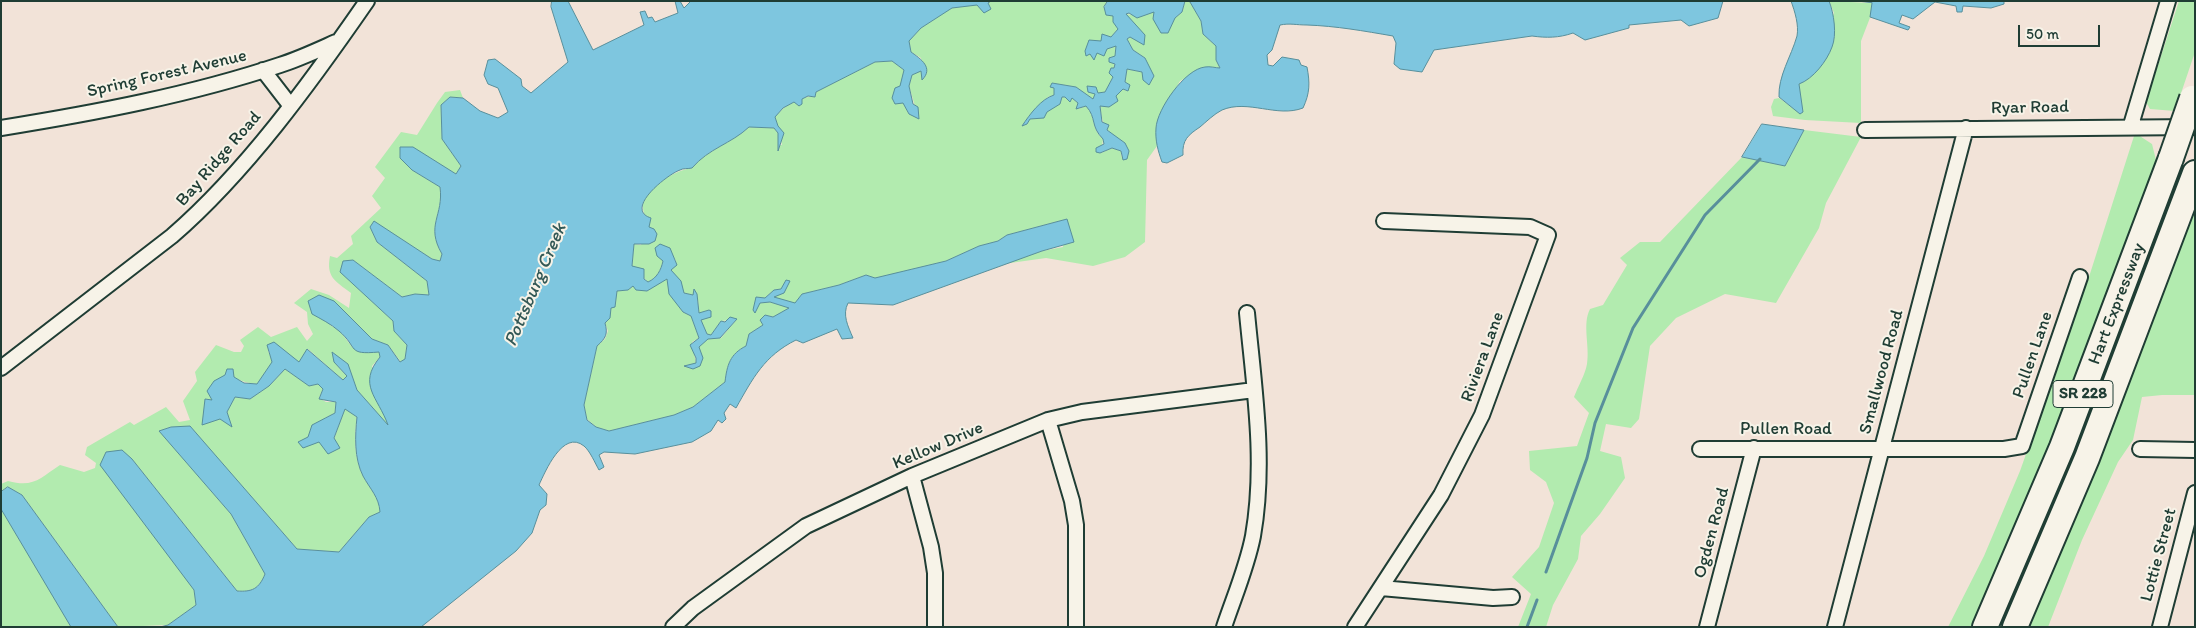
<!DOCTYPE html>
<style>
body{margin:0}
#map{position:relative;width:2196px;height:628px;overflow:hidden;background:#f2e3d8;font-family:Itim,sans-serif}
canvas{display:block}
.frame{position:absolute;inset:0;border:2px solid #1f3d34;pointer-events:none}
.scale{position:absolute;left:2018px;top:25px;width:82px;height:22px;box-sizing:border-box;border:2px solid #1f3d34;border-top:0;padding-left:6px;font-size:15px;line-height:18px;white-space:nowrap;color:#1f3d34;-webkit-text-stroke:4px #f7f3e8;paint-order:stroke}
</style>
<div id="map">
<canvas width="2196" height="628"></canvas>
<div class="frame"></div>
<div class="scale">50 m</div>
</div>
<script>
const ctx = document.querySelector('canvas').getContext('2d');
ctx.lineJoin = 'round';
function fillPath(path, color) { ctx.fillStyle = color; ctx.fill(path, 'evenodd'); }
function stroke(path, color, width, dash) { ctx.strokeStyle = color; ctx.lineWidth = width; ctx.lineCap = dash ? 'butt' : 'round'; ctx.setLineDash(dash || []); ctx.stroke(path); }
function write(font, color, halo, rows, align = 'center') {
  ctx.font = font + ' Itim,sans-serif'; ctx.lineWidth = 4; ctx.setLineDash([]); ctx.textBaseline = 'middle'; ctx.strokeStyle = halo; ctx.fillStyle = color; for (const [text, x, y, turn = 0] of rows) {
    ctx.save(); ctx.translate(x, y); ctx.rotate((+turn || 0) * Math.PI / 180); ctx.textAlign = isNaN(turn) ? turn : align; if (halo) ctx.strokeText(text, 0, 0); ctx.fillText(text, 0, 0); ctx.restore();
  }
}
const green = new Path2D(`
 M991,1H1108L1104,7L1113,15L1118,29L1111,37L1101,41L1090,54L1097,53L1116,45L1113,77L1105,92L1095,94L1093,99L1076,87L1052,83L1055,88L1054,95L1048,97L1029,116L1030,119L1060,104L1062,97L1072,98L1078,103V109L1086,106C1097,118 1090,127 1103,139L1101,153L1112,148L1121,151V158L1125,143C1106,133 1102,125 1100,105L1123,89L1127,91L1125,82L1127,69L1142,72L1144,75L1151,73L1145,58L1133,50L1127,39L1130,37L1138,40L1126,14L1142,16L1154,11L1175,18L1182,12L1185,1L1190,2L1201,21L1203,34L1216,46V60L1220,68L1205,67L1180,81L1156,125L1157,146L1147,160L1145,242L1125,257L1093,266L1046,258L1003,264L1042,251L1063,247L1067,219L1007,235L998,241L979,246L946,261L875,279L866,275L839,285L802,294L795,304L775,299L774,297L781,289L774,290L759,303L770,302L790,308L773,317L765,315L760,320L763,325L749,334L746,346C730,354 727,365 725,382L693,407L674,415L609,431L596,427L587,419L584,405L597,346L605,339L608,331L605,323L611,308L615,306L617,291L628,290L633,286L647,291L667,278L678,304L683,312L691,316L699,338L692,342L696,363L700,366L698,347L708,339L721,338L737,319L721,321L711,335L707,334L701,320L709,310L699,314L698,300L693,295L684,293L671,269L676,261L672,255L663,261C661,270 657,278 648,282L632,266L634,244L641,245L649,227C647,220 642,212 643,204C646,187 676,170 692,168C709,148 731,144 749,127L774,128L778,133L779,145H782L775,117C784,106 800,95 815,97L816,92L875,62L892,61L904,70C900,87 901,98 909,114L917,113L909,86L912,75L921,70L925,78L921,58L911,52L909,41L921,28L952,7Z
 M1829,1L1872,3L1873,10L1861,41V123L1805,120L1773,116L1771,107L1774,99L1779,98L1800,113L1799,84L1834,13Z
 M2179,1H2195V52L2175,111L2150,109L2146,102Z
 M460,90L463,98L450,97L441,105L442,139L461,166L456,174L413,148L400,147L412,170L440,187C444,216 425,225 442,254L440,261L432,259L374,222L370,227L377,242L427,281L429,295L415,294L402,297L353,260L340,271L393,321L394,331L407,345L405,359L401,362L388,345L372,339L353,320L330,325L340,331L352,347L379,352L380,357L372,366L389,427L357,390L352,378L334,362L347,376L343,380L308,349L299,362L268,351L273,362L257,384C242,383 238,378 225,375L211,395L212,401L205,399L220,419L231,426L227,412L235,397L250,399L269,386L285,369L309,386L318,384L323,389L319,398L326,402H336L335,413L325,418L319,442L334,439L345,408L357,417C354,435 354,459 363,476C370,489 379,497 380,512L369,517L339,552L297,549L190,427H171L160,431L231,514L265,574C259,589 252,592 237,591L132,459L194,590L196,605L168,625L118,627L22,495L8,487L1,492V484L8,481C34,488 40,478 60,465L84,472L95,468L96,463L85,455L87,447L130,422L134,425L166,407L179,422L190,420L183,401L197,381L195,372L216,345L234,352H241L244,346L240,340L258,327L271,337L297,327L307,341L313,334L308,324L307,312L294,303L311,289L329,295L349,308L351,293C335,281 326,277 330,256L337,258L353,244L351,236L381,208L372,196L385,178L375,167L401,132L417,135L437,103L445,92Z
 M1804,130L1861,137L1826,203L1819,228L1776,303L1725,294L1676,318L1650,346L1639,419L1631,428L1606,424L1600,451L1621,457L1625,478L1600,514L1581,536L1578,559L1553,605L1546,627H1518L1531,594L1512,577L1539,547L1554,503L1546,482L1530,470L1529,451L1577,446L1589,413L1574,397C1578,386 1585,375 1587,364C1590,346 1582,324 1590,309L1603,305L1627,265L1620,258L1640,242H1660L1742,157L1785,166Z
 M2135,133L2152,144L2157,164C2099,319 2040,474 1973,627H1948L1984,556L2020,471L2088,280Z
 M2195,206V395H2162L2142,397L2133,440L2118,462L2082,540L2048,627H2030L2107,436Z
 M1,509L71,623V627H1Z`);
const water = new Path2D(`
 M552,1H568L593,50L644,25L640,12L645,11L648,18L652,17L655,22L678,13L675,1H680L684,8L691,1H991L988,3L991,9L984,13L977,5L952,8L921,28L909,41L911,52C921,59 934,68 922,80L921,71L912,75L909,86L913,104L918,107L919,119L909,114L903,103L895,104L892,98L895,88L900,86L904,70L892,61L875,62L816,92L815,97L808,96L802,99V104L799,106L794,102L783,108L775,117L778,126L784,133L778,151V133L774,128L749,127C731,144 709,148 692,168C688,169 683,168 680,170C668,174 623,209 651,218L649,227L654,229L657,234L655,241L649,244H634L632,266L644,269V279L648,282C657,278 661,270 663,261L657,256L655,248L660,244L670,248L677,265L671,270L681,281L684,293L693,295L694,289L697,294L699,313L709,310L711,311V317L701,320L707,334L711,335L721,321L725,322L730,317L737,319L720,338L708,339L699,347L703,358L700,366L693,369L684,366L696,363V358L690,345L699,338L691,316L683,312L669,294L667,279L647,291L636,290L633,286L628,290L617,291L615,307L611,308L610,318L605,323C608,334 606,338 597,346L584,405L587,420L596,427L609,431L674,415L693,407L725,382C727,365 730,354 746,346L749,334L763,325L760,320L765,315L773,317L789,308L770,302L760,303L755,313L753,310L756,297L765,298L774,290L781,289L786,280L790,281L784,293L774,297L795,303L802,294L839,285L866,275L875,278L946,261L979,246L998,241L1007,235L1067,219L1074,242L1042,251L893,305L848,303C842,315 848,326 853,338L842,339L837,329L803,343L796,340C764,356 753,378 736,408L730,404L724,413L726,419L722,423L718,420L711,431L692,442L635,454L604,452L599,455L604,467L599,470C595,463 590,451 584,446C563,429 545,472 539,485L547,494L546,505L540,510L532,533L516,551L421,627H160L168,625L196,605L194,590L100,465L106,452L122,450L132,459L237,591C252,592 259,589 265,574L231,514L159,431L171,427L190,426L297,549L339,552L369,517L380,512C379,497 370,489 363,476C354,458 355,436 357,417L345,409L334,438L340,448L328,454L319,442L303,448L298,442L308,437L312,425L335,413L336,402L319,399L323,389L318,384L309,386L285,369L269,386L250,399L235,397L227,412L232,427L220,419L202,425L205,399L212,400L207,391L214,381L225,375L227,369H233L234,377L244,383L257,384L272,362L267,345L274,342L299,362L307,349L343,380L347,376L334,362L332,352L348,364L357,390L388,425C378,397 357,385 380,357L379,352C346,355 359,348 339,331C331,324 321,319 312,314L308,301L319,295L334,301L372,339L388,345L400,362L405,359L407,345L394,331L393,321L340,272L343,261L353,260L402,297L415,294L429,295L427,281L377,242L370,227L374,221L432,259L440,261L442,254C425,225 444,216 440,187L412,170L400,158V147H413L456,174L461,166L442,139L441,105L450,97L463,98L480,111L498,118L508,112L498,88L488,84L484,75L488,60L495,59L521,79L522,86L531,93L568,62L551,7Z
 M1108,1H1185L1182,12L1175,18L1168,33H1161L1153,19L1154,12L1137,18L1129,13L1126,14L1145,35L1144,45L1130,37L1127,39L1133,50L1145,58L1154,76L1149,85L1143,80L1142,72L1127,69L1125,82L1130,85L1128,91L1123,89L1116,96L1118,101L1109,107L1100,106L1102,122L1109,125L1107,130L1125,143L1129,151L1127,159L1123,160L1121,151L1112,148L1100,153L1096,152V148L1104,144L1103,139C1090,126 1097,118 1086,106L1076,109L1078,103L1072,98L1070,102L1065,97H1062L1060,104L1047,112L1044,118L1030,119L1027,124L1022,126C1030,114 1041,99 1054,95V88L1050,87L1052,83L1076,87L1093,99L1095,94L1088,92L1087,86L1096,87L1098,93L1105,92L1113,77L1109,73L1111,68H1114L1115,64L1109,62V58L1115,56L1116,46L1107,49L1104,56L1097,53L1094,60L1090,54L1086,56L1085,51L1089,40L1101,41L1102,34L1111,37L1118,29L1113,22V16L1106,15L1104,7Z
 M1186,1H1723L1718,18L1689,26L1681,20L1629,25V28L1585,40L1573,33C1559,38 1546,38 1532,36L1434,50L1422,72L1400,69L1394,64L1396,43L1393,36C1364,31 1336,26 1307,25C1296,25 1290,23 1280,25L1272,50L1267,55L1268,65L1273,66L1282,57L1299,60L1301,65L1307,67C1310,83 1310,93 1303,108C1277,118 1248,99 1222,110C1214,114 1206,122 1200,127C1188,135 1182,140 1183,155L1167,163L1162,162C1158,151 1155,140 1156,128C1157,109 1185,69 1205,67C1210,66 1216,68 1220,68L1216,60V46L1203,34L1201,21L1190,2Z
 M1791,1H1829C1834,13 1837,35 1832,47C1827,61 1813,79 1799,84L1803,112L1800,114L1779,97C1778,76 1791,57 1797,36C1799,25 1795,12 1791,1Z
 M1857,1H2004V4L1991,8L1963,6L1962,12H1957L1956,6L1935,2L1913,19L1902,15L1899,23L1910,27L1908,30L1870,17L1872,3Z
 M1762,124L1804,130L1785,166L1742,157Z
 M8,487L22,495L118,627H71L1,509V492Z`);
const stream = new Path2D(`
 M1546,572L1587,458L1595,423L1633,328L1705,215L1760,159
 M1527,627L1537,600`);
const street = new Path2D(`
 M263,70L290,105
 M2131,125L2168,1
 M1,128C94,113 190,95 280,65C299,59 318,50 336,42
 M1865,130L2195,127
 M1,368L172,236C246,172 311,82 367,1
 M1048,420L1072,501L1076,525V627
 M1700,449H2004L2022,446L2080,277
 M2140,449L2195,450
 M912,476L931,547L935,573V627
 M1381,588L1493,598L1512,597
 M673,627L693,608L806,526L912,476L1048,420L1082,412L1254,390
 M1224,627C1234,597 1247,567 1253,536C1266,462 1254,387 1247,313
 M1355,627L1441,495L1482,415L1548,235L1530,227L1384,221
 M1707,627L1754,448
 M1835,627L1966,128
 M2160,627L2195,493`);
const highway = new Path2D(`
 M1985,627L2062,447L2171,158
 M2015,627L2087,458L2195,173`);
const highwayBridge = new Path2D(`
 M2171,158L2192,98`);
const shields = [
 [2083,394,60]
];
const shieldNames = [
 ["SR 228",2083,394]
];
const streetNames = [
 ["Spring Forest Avenue",167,74,-13],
 ["Ryar Road",2030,108,-1],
 ["Bay Ridge Road",219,159,-49],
 ["Hart Expressway",2117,304,-69],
 ["Pullen Lane",2033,355,-71],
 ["Riviera Lane",1483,357,-70],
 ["Smallwood Road",1882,372,-75],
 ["Pullen Road",1786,429],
 ["Kellow Drive",938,446,-23],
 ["Ogden Road",1712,533,-75],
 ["Lottie Street",2159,555,-75]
];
const waterNames = [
 ["Pottsburg Creek",536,285,-67]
];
fillPath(green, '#b2ebaf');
fillPath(water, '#7ec6df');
stroke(water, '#588f9b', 1);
stroke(stream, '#588f9b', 3);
stroke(street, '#1f3d34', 18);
stroke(highway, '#1f3d34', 28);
stroke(street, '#f7f3e8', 14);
stroke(highway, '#f7f3e8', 24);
stroke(highwayBridge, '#1f3d34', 28, []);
stroke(highwayBridge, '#f7f3e8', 24);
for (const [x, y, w] of shields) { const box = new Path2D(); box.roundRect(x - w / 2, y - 13.5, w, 27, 4); ctx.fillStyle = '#f7f3e8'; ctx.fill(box); stroke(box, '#1f3d34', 1); }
write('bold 16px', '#1f3d34', null, shieldNames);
write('18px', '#1f3d34', '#f7f3e8', streetNames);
write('italic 19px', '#325856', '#f7f3e8', waterNames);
</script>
